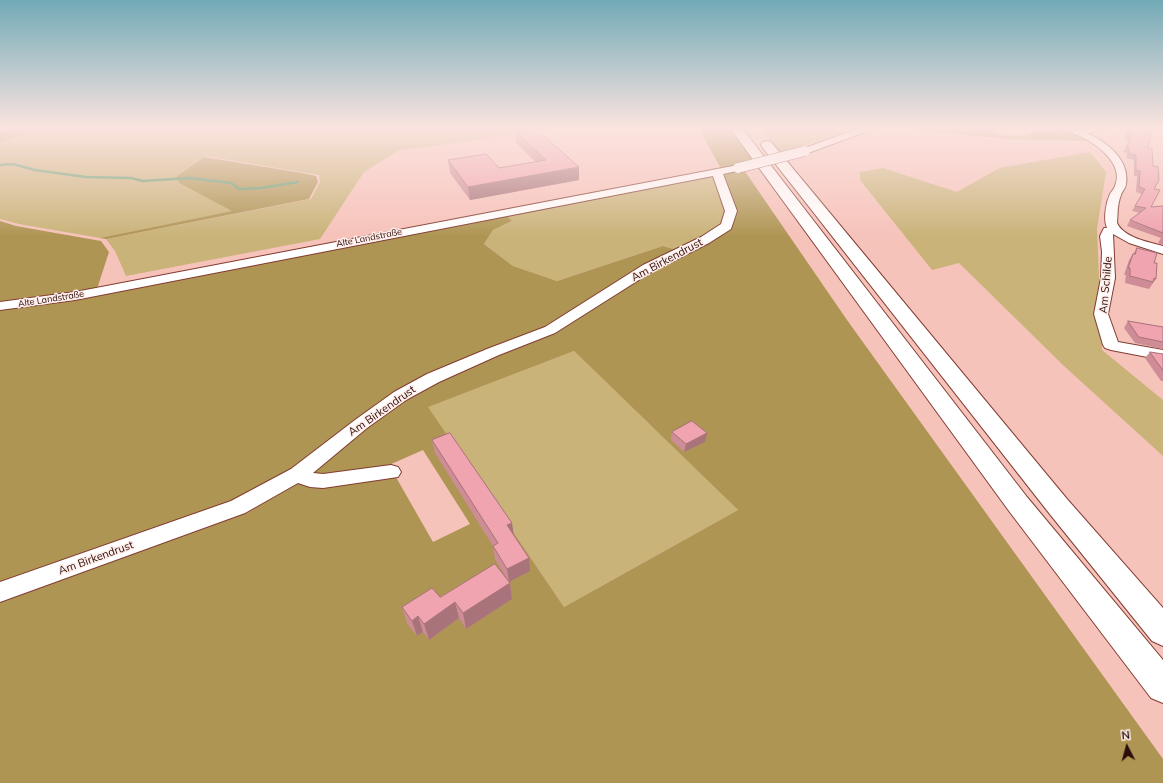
<!DOCTYPE html>
<meta charset="utf-8">
<style>
body{margin:0}
#map{position:relative;width:1163px;height:783px;overflow:hidden;background:#f6c3ba;font-family:Mulish,sans-serif}
canvas{display:block}
.north{position:absolute;left:1107px;top:727px;width:40px;height:40px;-webkit-text-stroke:3px #ffedea;paint-order:stroke;rotate:354deg;font-size:11px;font-weight:700;line-height:16px;text-align:center;color:#2b0d09}
.north::after{content:'';display:block;margin:auto;width:14px;height:18px;background:#2b0d09;clip-path:polygon(50% 0,100% 100%,50% 72%,0 100%)}
</style>
<div id="map">
<canvas width="1163" height="783"></canvas>
<div class="north">N</div>
</div>
<script>
const ctx = document.querySelector('canvas').getContext('2d');
ctx.lineJoin = 'round';
function fillPath(path, color) { ctx.fillStyle = color; ctx.fill(path, 'evenodd'); }
function stroke(path, color, width, dash) { ctx.strokeStyle = color; ctx.lineWidth = width; ctx.lineCap = dash ? 'butt' : 'round'; ctx.setLineDash(dash || []); ctx.stroke(path); }
function write(font, color, halo, rows, align = 'center') {
  ctx.font = font + ' Mulish,sans-serif'; ctx.lineWidth = 3; ctx.setLineDash([]); ctx.textBaseline = 'middle'; ctx.strokeStyle = halo; ctx.fillStyle = color; for (const [text, x, y, turn = 0] of rows) {
    ctx.save(); ctx.translate(x, y); ctx.rotate((+turn || 0) * Math.PI / 180); ctx.textAlign = isNaN(turn) ? turn : align; if (halo) ctx.strokeText(text, 0, 0); ctx.fillText(text, 0, 0); ctx.restore();
  }
}
const green = new Path2D(`
 M39,128H548L549,129L398,151L364,172L320,239L126,276L115,251L106,239L311,199L320,182L319,175L205,156L176,177L179,183L233,211L100,238L19,224L0,219V143Z
 M760,128H859L782,153Z
 M1090,152L1106,172L1097,229L1102,350L1163,400V456L1064,366L959,263L932,270L860,180V172L883,168L957,192L999,168Z
 M715,174L728,211L724,225L684,252L663,246L557,281L513,266L484,244L493,230L512,221L505,214Z
 M574,351L738,510L564,607L427,407Z`);
const forest = new Path2D(`
 M699,128H730L754,162L721,169Z
 M910,128H996L993,131L996,134L1009,136L1028,135L1036,130H1060L1062,128L1074,131L1094,141L1010,139L915,130Z
 M36,129L0,143V130Z
 M204,157L302,173L316,176L318,182L309,199L106,239L100,238L232,211L179,183L176,177Z
 M744,170L847,320L1163,759V783H0V221L16,226L101,241L109,252L95,295L505,214L512,221L493,230L484,244L513,266L557,281L663,246L687,253L713,241L728,227L723,173ZM574,351L738,510L564,607L428,407ZM423,450L470,524L433,542L389,465Z`);
const stream = new Path2D(`
 M0,165L13,164L35,170L86,177L131,178L143,181L189,178L231,183L239,189L261,188L298,182`);
const minor = new Path2D(`
 M860,128H873L871,130L808,153H802L800,151L802,149Z
 M1065,128H1105L1104,130L1087,133C1107,142 1130,160 1126,184C1126,188 1122,191 1121,195C1117,204 1118,214 1117,223C1124,238 1149,242 1163,246V254L1129,243L1113,234L1115,278L1108,314L1118,342L1163,350V360L1111,350L1105,348L1103,345L1094,314L1101,278L1102,252L1100,236L1104,228H1107C1103,219 1106,203 1110,194C1111,192 1114,189 1115,186C1124,165 1100,147 1084,138C1078,135 1070,133 1065,128Z
 M738,165L742,166L743,168L742,170L723,174L737,211L731,229L709,243L653,271L555,333L499,355L439,382L406,400L367,428L313,473L323,474L391,465L398,467L401,472L398,477L323,488L310,487L298,483L245,513L0,602V582L231,501L291,469L355,420L394,392L427,374L487,349L545,327L643,265L701,237L721,224L725,211L713,176L75,300L0,310V302L75,292Z`);
const highway = new Path2D(`
 M730,128H742L1027,497L1163,660V703L1151,698L1009,511Z
 M767,141L771,142L1067,499L1163,608V646L1152,641L1049,513L763,148L761,145L763,142Z`);
const minorBridge = new Path2D(`
 M738,168L805,151`);
const wall = new Path2D(`
 M1129,128H1153L1148,148L1154,189L1151,207L1163,206V245L1158,243L1161,238L1127,226L1130,220L1140,213L1132,211L1142,194L1136,192L1137,176H1134V160L1126,158L1127,153L1123,152L1129,142H1126L1127,140L1125,139Z
 M515,131L579,180L470,200L450,173L448,160L499,168L536,162L516,143Z
 M1137,248L1154,263L1156,279L1149,289L1125,283L1126,275H1124L1129,260Z
 M1128,321L1163,327V349L1135,343L1124,328Z
 M1150,352L1163,354V381H1161L1145,358Z
 M672,432L705,442L684,452L671,440Z
 M432,440L513,535L530,571L509,582L495,559L493,546L435,453Z
 M510,583L512,599L466,629L459,618L429,640L423,632L417,636L407,623L402,607Z`);
const shadedWall = new Path2D(`
 M579,167V180L470,200L468,187Z
 M707,433L705,442L684,452L686,444Z
 M512,523L514,536L507,525Z
 M529,558L530,571L509,582L507,569Z
 M510,583L512,599L466,629L463,613Z
 M455,602L459,618L429,640L424,624Z
 M418,616L423,632L417,636L412,621Z`);
const building = new Path2D(`
 M535,128L579,167L468,187L448,160L486,154L499,168L546,160L515,131Z
 M1130,128H1153L1148,148L1152,149L1153,166L1158,167L1159,180L1154,189L1160,190L1151,207L1163,206V233L1130,220L1146,208L1135,206L1145,189L1139,187L1140,171H1136V155L1129,154V148L1126,147L1132,138L1129,137L1130,135H1127Z
 M1137,248L1157,253L1154,263H1157L1156,279L1154,278L1153,282L1130,276V268H1128L1133,254H1135Z
 M1128,321L1163,327V342L1139,337Z
 M1150,352L1163,354V370Z
 M692,421L707,433L686,444L672,432Z
 M450,433L512,523L507,525L529,558L507,569L493,546L498,543L432,440Z
 M495,564L510,583L463,613L455,602L424,624L418,616L412,621L402,607L432,588L440,597Z`);
const farStreetnames = [
 ["Alte Landstraße",369,238,-11],
 ["Alte Landstraße",51,299,-9]
];
const streetNames = [
 ["Am Birkendrust",667,260,-28],
 ["Am Schilde",1106,285,-85],
 ["Am Birkendrust",382,411,-35],
 ["Am Birkendrust",96,558,-20]
];
fillPath(green, '#c9b379');
fillPath(forest, '#ae9553');
stroke(stream, '#619a6d', 2.5);
stroke(minor, '#833c32', 2);
stroke(highway, '#833c32', 2);
fillPath(minor, '#fff');
fillPath(highway, '#fff');
stroke(minorBridge, '#833c32', 11, []);
stroke(minorBridge, '#fff', 10);
fillPath(wall, '#ce8d96');
fillPath(shadedWall, '#a8737a');
fillPath(building, '#f0a4af');
stroke(building, '#a8737a', 1);
const sky = ctx.createLinearGradient(0, 0, 0, 237);
sky.addColorStop(0, '#72aab7');
sky.addColorStop(0.54, '#fbe4e0');
sky.addColorStop(1, '#fbe4e000');
ctx.fillStyle = sky;
ctx.fillRect(0, 0, 1163, 237);
write('9px', '#2b0d09', '#ffedea', farStreetnames);
write('11px', '#2b0d09', '#ffedea', streetNames);
</script>
